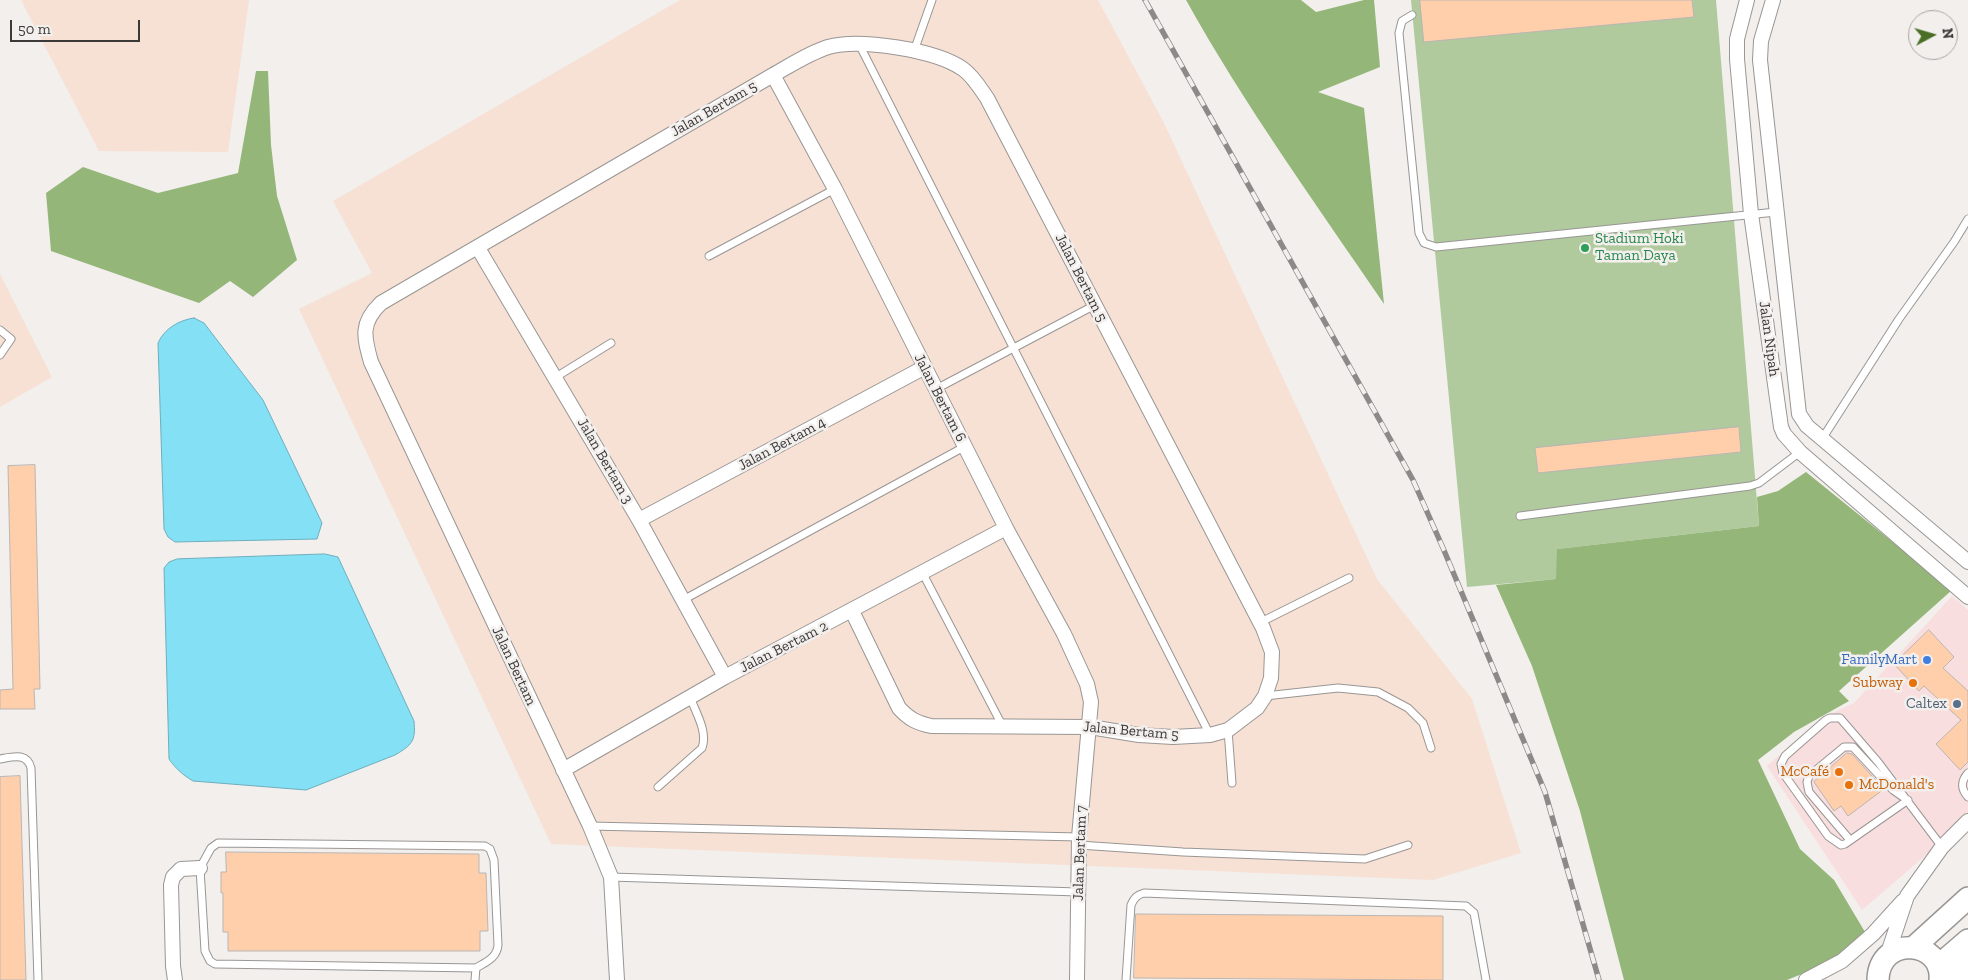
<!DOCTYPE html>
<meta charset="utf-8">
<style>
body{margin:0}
#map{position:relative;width:1968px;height:980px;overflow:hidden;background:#f2efed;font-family:"Zilla Slab",serif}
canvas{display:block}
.north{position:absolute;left:1908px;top:10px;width:50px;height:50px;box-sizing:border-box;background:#f2efed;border:1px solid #a9a7a5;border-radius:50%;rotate:84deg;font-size:14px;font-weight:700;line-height:20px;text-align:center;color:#3b3a39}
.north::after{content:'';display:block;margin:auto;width:18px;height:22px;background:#4a6e26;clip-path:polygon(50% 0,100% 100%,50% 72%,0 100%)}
.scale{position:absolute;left:10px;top:20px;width:130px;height:22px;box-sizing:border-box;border:2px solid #3b3a39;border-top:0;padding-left:6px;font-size:15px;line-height:18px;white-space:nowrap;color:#3b3a39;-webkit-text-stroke:4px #f2efed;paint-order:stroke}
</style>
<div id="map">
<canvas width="1968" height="980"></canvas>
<div class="north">N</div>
<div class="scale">50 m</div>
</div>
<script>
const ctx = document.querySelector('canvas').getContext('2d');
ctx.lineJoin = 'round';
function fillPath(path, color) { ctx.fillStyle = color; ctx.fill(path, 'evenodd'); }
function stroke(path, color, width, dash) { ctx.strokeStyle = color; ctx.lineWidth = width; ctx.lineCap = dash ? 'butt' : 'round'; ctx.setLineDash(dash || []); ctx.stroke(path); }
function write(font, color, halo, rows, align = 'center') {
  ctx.font = font + ' "Zilla Slab",serif'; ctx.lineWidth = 5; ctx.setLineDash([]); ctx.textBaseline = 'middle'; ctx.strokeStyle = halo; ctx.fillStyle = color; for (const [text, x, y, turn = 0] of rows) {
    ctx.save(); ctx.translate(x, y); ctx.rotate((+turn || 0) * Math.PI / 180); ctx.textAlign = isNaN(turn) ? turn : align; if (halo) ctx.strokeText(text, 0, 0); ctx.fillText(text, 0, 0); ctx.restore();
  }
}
const commercial = new Path2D(`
 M1952,596L1968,610V819L1862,910L1767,766L1824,717L1854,703Z`);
const industrial = new Path2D(`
 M21,0H249L228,152L99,151Z
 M680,0H1098L1163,121L1377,579L1472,699L1521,853L1433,880L551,844L299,309L372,273L333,201Z
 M0,274L52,377L0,407Z`);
const green = new Path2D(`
 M1411,0H1716L1759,526L1557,549V579L1467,587Z`);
const forest = new Path2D(`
 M1186,0H1301L1316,12L1364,0H1374L1380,67L1318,92L1364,108L1384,304C1316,204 1245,106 1186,0Z
 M256,71H268L271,145L277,196L297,260L253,297L230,281L199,303L51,251L46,193L83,167L158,193L238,173Z
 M1806,472L1952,590L1839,691L1849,701L1794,732L1758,760L1800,849L1834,880L1865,932L1839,959L1787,980H1624L1580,811L1532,666L1496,585L1556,579L1557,549L1759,526L1757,497L1778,491Z`);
const water = new Path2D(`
 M194,318L204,323L263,400L322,523L317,539L175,542L168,537L164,529L158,343C164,329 179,320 194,318Z
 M325,554L338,557L414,721C416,741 412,745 395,755L306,790L193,781C183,775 176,769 169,759L164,568L169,562L177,559Z`);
const building = new Path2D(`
 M1420,0H1692L1694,17L1424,42Z
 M1739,427L1741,452L1538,473L1535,448Z
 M35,465L40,689H34L35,709H0V690L13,689L8,466Z
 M1929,630L1954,657L1943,668L1968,691V762L1960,770L1936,744L1961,720L1924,686L1919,691L1894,664Z
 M1847,753L1852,754L1884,789L1848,816L1841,806L1834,811L1814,782Z
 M20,776L26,980H0V777Z
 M226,852L479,854V873H486L488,931H480V951H228V932H223V893H221V872H226Z
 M1136,914L1443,916V980L1134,978Z`);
const service = new Path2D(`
 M1412,15L1402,21L1399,33L1419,233L1424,243L1436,247L1776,212
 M859,44L1210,735
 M914,51L932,0
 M709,256L835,189
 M0,330L11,339L0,355
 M556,377L611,343
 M936,389L1095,305
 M1822,439L1899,319L1954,242L1968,219
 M1520,516L1750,486L1759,483L1800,452
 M922,572L1002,725
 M683,600L964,447
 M1261,622L1349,578
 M1265,696L1338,688L1378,692L1408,708L1423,723L1431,748
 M1228,730L1232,783
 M0,759C12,757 27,752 31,768L38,980
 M1968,773C1960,782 1961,789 1968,797
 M658,787L702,748C708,732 696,713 690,697
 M1908,800L1845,844L1841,845L1828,836L1783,773L1781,764L1785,756L1826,720L1830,718H1840L1878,762L1942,847
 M590,826L1079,837
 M1850,840L1809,792L1807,782L1809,776L1844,747H1853L1893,790L1903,797
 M218,843L485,846L490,849L494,860L498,945C497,958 486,962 476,968L215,964L210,961L205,951L200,868L211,848Z
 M1079,845L1183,852L1365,859L1408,845
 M611,877L1078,892
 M475,980L476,968
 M1126,980L1131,905C1134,898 1137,895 1144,893L1466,906L1474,913L1486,980`);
const minor = new Path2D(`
 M1747,0L1737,39V59L1751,214L1781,427L1784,434L1800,452L1968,597
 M1773,0L1761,41L1760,60L1799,414L1807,426L1968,562
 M773,75L835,189L1006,528L1064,634L1087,684L1091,702L1079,837L1077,980
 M478,248L639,520L725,677
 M639,520L925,367
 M563,770L725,677L1006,528
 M1887,956L1907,896L1942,847L1968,821
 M175,980L173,966L171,885L173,877L181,869L200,868
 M617,980L611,877L590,826L371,362C364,337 360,323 381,303L773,75C791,65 809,53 828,47C860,38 936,50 963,69C973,76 980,88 987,98L1263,628L1272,652L1271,678L1265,696L1257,708L1228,730L1210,735L1173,737L1139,735L1090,727L931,726C917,723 909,719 899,708L852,611
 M1806,980L1842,961L1873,934L1903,901`);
const primary = new Path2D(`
 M1914,947L1968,898
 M1938,966L1968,940
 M1878,980C1879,934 1944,940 1940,980
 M1957,980L1968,955`);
const rail = new Path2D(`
 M1145,0L1413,480L1443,548L1545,792L1599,980`);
const markers = [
 [1585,248,5,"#2e9e5b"],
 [1927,660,5,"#3f7fe0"],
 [1913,683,5,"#e8710a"],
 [1957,704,5,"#5c6f8a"],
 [1839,772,5,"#e8710a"],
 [1849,785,5,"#e8710a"]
];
const streetNames = [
 ["Jalan Bertam 5",714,109,-30],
 ["Jalan Bertam 5",1081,278,63],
 ["Jalan Nipah",1769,339,82],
 ["Jalan Bertam 6",940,398,63],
 ["Jalan Bertam 4",782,444,-28],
 ["Jalan Bertam 3",605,461,60],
 ["Jalan Bertam 2",784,647,-27],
 ["Jalan Bertam",514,666,65],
 ["Jalan Bertam 5",1131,731,5],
 ["Jalan Bertam 7",1080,853,-88]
];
const leisureNames = [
 ["Stadium Hoki",1595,239],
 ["Taman Daya",1595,256]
];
const shopNames = [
 ["FamilyMart",1917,660]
];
const foodNames = [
 ["Subway",1903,683],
 ["McCafé",1829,772],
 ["McDonald's",1859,785,"left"]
];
const serviceNames = [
 ["Caltex",1947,704]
];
fillPath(commercial, '#f9dedf');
fillPath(industrial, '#f7e1d4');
fillPath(green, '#b0ca9e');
fillPath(forest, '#94b679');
fillPath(water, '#84e0f4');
stroke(water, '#6eaebc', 1);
fillPath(building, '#ffceaa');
stroke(building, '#b9b6b4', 1);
stroke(service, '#999694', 9);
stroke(minor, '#999694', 16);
stroke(primary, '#999694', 24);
stroke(service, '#fff', 7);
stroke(minor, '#fff', 14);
stroke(primary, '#fff', 21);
stroke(rail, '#8c8a89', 5.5);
stroke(rail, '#f2efed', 4, [11]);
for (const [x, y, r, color] of markers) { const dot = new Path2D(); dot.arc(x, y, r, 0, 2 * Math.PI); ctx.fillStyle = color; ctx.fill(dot); stroke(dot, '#f2efed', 2); }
write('15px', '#3b3a39', '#f2efed', streetNames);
write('15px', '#27864d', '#f2efed', leisureNames, 'left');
write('15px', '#366cbe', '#f2efed', shopNames, 'right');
write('15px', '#c56008', '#f2efed', foodNames, 'right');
write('15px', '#4e5e75', '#f2efed', serviceNames, 'right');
</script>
